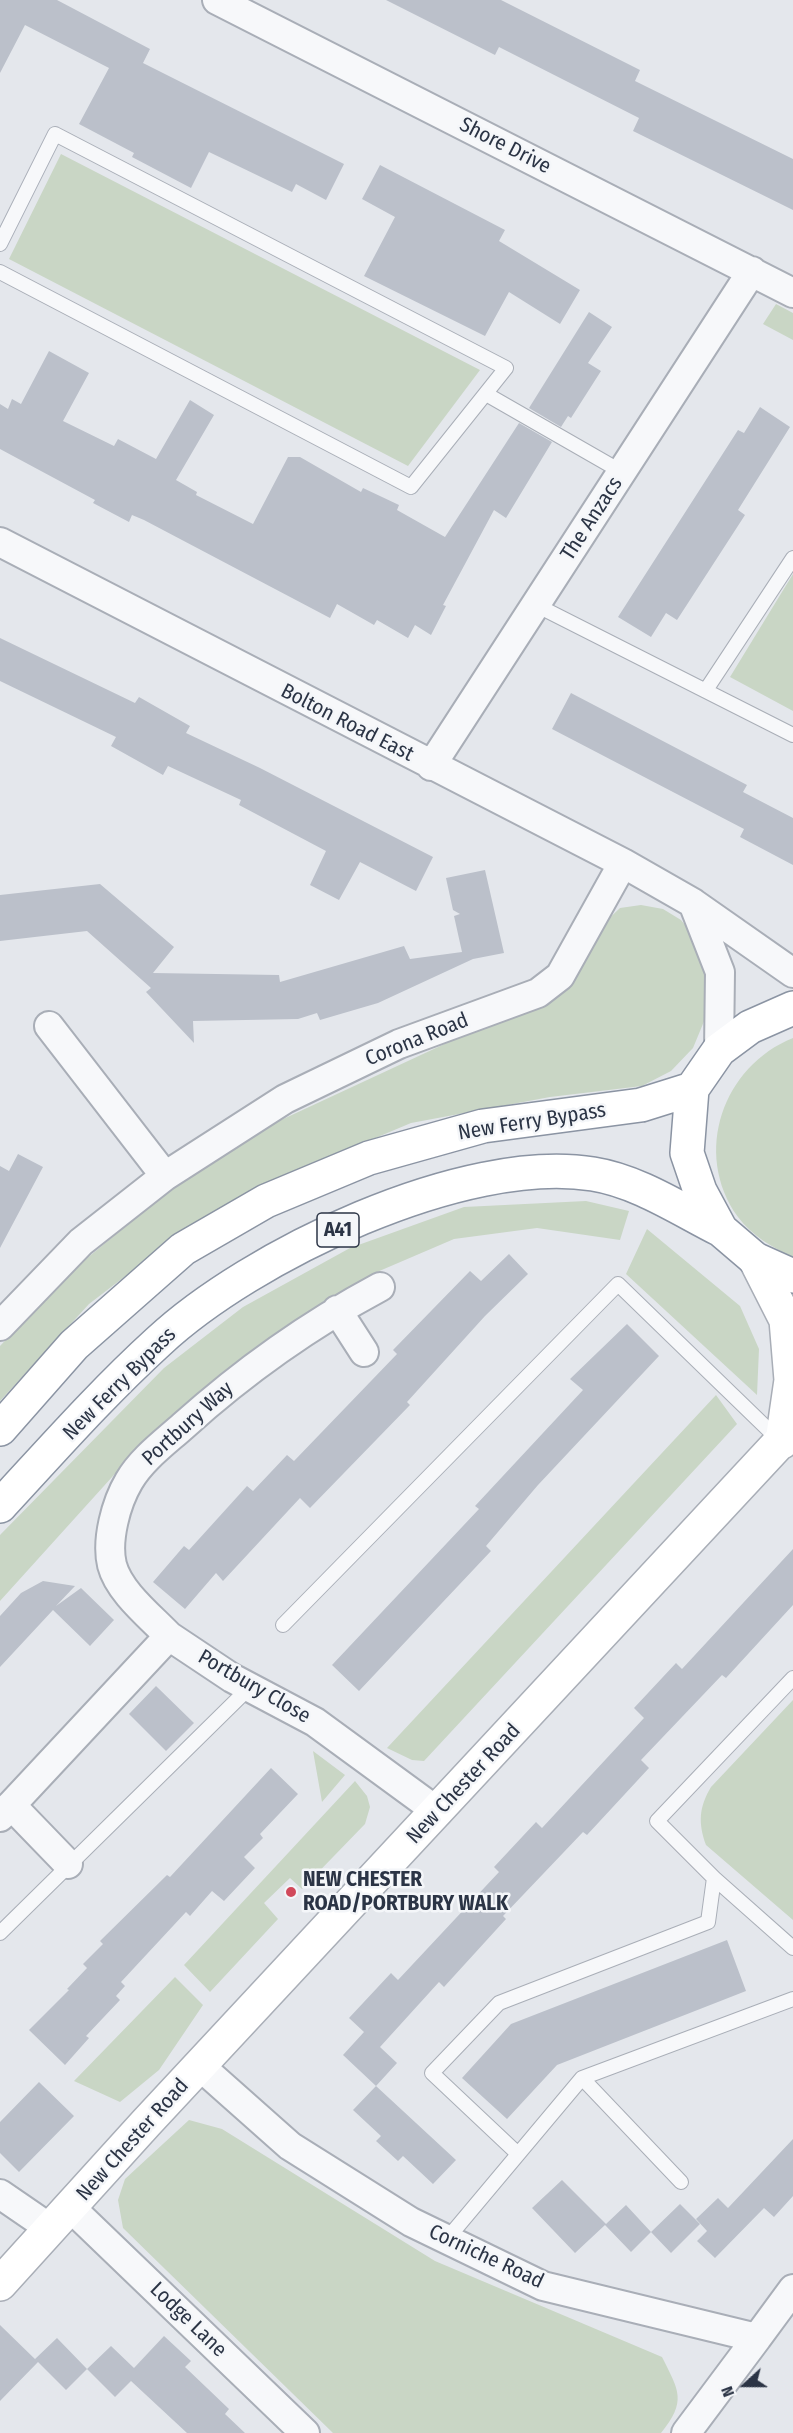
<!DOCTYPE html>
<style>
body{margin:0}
#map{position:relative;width:793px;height:2433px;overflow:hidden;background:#e4e7ec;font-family:"Fira Sans Condensed",sans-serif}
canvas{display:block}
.north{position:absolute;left:715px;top:2355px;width:60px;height:60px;-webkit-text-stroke:4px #f4f6f9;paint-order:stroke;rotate:249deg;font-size:16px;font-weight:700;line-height:24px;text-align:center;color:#2b3445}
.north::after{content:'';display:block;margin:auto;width:21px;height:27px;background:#2b3445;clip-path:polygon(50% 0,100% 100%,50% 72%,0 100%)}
</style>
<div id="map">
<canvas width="793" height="2433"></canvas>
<div class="north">N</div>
</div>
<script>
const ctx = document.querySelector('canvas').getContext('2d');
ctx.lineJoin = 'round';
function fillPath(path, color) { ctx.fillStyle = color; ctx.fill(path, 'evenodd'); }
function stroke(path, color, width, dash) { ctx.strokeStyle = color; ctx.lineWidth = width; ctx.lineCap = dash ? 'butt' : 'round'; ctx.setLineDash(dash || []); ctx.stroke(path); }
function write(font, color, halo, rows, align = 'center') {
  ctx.font = font + ' "Fira Sans Condensed",sans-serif'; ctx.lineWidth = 5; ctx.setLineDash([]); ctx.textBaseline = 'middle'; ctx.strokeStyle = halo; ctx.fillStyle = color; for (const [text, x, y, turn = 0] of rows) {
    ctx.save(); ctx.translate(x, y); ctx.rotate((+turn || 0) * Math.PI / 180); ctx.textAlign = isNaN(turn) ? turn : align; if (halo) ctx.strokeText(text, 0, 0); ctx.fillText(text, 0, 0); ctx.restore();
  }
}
const green = new Path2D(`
 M61,154L480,370L408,466L9,259Z
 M776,304L793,313V340L763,324Z
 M793,574V711L730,677Z
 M641,905L663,909L681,920L695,937L709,988L705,1019L693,1048L671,1071L642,1086L550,1097L411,1123L266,1184L179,1235L89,1304L0,1401V1346L68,1274L174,1186L266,1127L451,1041L554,1000L575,978L599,928L620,908Z
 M793,1038V1257C772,1247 752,1236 738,1217C692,1153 723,1066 793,1038Z
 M586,1201L629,1211L620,1240L537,1228L454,1239L377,1272L216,1378L141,1445L0,1601V1535L164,1368L243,1307L350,1248L464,1207Z
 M647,1229L740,1306L759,1349L757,1395L626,1274Z
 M716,1395L737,1424L424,1761L412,1760L387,1748Z
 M793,1700V1920L706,1845C698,1823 699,1807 711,1787Z
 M313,1751L345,1775L322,1802Z
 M355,1781L367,1796L370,1807L365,1824L302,1889L290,1878L264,1903L278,1919L210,1992L184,1965Z
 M175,1977L203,2005L159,2070L120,2102L74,2081Z
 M189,2120L222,2129L435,2261L662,2357C679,2391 687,2401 661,2433H333L123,2228L118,2200L125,2179Z`);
const building = new Path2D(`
 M0,0H57L150,49L143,63L344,164L326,200L296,184L292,192L209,152L191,188L132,157L134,153L79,124L109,68L25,25L0,73Z
 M386,0H501L640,70L635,81L793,159V210L633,131L639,118L499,47L495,55Z
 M380,165L505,230L499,241L580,290L560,324L509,292L485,336L364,276L395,217L362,199Z
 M589,312L612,327L588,363L601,371L571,418L568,416L561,427L529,408Z
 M49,351L89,373L63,421L114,446L118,439L156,459L190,400L214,415L176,480L197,492L196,495L253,524L288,457H300L361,492L363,488L399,505L397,510L445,537L519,423L552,442L506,518L494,510L443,605L446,606L431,635L415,625L408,638L377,620L374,625L337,604L330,618L144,520L132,515L129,522L93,503L95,500L0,449V404L8,409L12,399L21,404Z
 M760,407L790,427L738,510L745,515L677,620L666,613L651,637L618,617L738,430L744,433Z
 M0,638L135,703L139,697L190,726L186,733L260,768L433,857L416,891L360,862L339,900L310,885L326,851L239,805L241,800L168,766L163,775L111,746L116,737L0,681Z
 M571,693L747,785L743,792L793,818V865L740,837L744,829L552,729Z
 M485,870L504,953L473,959L378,1003L320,1020L317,1013L298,1019L193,1021L194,1043L146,992L151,988L87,931L0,941V895L100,884L174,947L153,973L279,975L280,982L404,946L410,959L462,952L454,916L460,914L453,910L446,878Z
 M18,1154L43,1167L0,1248V1166L9,1171Z
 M509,1254L528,1274L485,1316L407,1402L410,1405L310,1508L300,1498L223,1581L216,1573L185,1609L153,1582L184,1546L189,1550L247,1486L253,1491L287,1455L294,1461L397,1354L393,1350L470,1271L481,1281Z
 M627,1324L659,1356L538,1485L486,1546L491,1551L359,1691L332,1665L479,1509L475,1506L583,1390L570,1379Z
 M793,1549V1605L726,1678L722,1675L641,1760L649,1768L587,1835L583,1832L503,1916L506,1919L444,1987L439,1982L380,2047L397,2063L376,2086L456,2160L433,2184L403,2156L398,2161L376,2141L381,2136L353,2110L376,2086L343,2055L364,2032L349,2018L391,1973L398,1980L499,1872L494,1867L536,1822L542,1828L644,1718L634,1708L676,1663L682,1669Z
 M43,1581L75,1586L56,1606L81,1588L114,1620L90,1646L53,1610L0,1667V1616L21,1593Z
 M156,1686L194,1723L166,1751L129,1714Z
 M271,1768L298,1794L260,1834L263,1838L244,1857L255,1868L224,1901L212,1891L190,1916L186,1912L121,1982L125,1986L116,1996L120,2000L86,2036L89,2038L65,2065L29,2030L69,1990L67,1989L87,1968L83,1964L103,1944L100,1941L167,1875L170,1877Z
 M727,1940L746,1991L557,2065L507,2119L462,2078L511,2024Z
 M39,2082L74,2116L19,2172L0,2153V2122Z
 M793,2139V2196L774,2217L764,2208L715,2258L697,2241L707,2231L696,2219L718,2198L728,2208Z
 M562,2180L606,2224L626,2205L651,2232L631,2252L605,2225L575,2253L532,2208Z
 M680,2204L700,2224L671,2253L651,2232Z
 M0,2325L37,2361L35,2359L57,2338L87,2369L66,2390L38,2362L0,2401Z
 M164,2336L191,2361L185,2367L229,2409L225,2414L245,2433H187L131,2381L115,2397L87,2369L111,2346L134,2368Z`);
const lane = new Path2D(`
 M0,244L55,134L506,368L411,487L0,272
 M486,394L622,472
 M536,605L793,735
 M706,690L793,558
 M283,1625L618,1284L780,1441
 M714,1878L793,1948
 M0,1933L250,1687
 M582,2078L681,2182
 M518,2154L432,2073L499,2003L708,1922L714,1878L657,1821L793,1678
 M447,2239L582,2078L793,1999`);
const street = new Path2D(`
 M217,0L793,293
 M0,542L623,863L693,903L793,973
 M431,766L752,271
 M693,903L720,972L719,1050
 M49,1026L165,1176
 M337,1310L364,1352
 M0,1326L81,1242L165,1176L285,1099L399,1044L538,993L560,976L623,863
 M169,1636C151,1617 119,1592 112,1565C106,1540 116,1503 129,1481C142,1459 164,1443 183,1426C243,1372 309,1325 380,1287
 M11,1805L68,1864
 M0,1817L169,1636L232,1678L315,1722L438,1812
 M201,2067L290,2146L411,2222L543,2286L757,2338L793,2289
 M0,2194L51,2229
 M71,2208L305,2433
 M686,2433L757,2338`);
const secondary = new Path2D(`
 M755,1259L786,1320L791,1380L782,1442
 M0,2284L146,2123L793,1428`);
const highway = new Path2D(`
 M793,1008L750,1027L719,1050L692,1089L687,1153L700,1191L721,1230L755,1259L793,1276
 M0,1429L74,1345L183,1249L266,1201L369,1158L483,1126L641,1105L692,1089
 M0,1506C51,1451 102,1393 158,1342C250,1256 464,1153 593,1174C638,1181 681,1210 721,1230`);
const markers = [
 [291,1892,6,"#d1495b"]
];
const shields = [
 [338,1230,42]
];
const shieldNames = [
 ["A41",338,1230]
];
const streetNames = [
 ["Shore Drive",505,146,27],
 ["The Anzacs",592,519,-57],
 ["Bolton Road East",347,723,27],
 ["Corona Road",417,1040,-22],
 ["New Ferry Bypass",532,1122,-9],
 ["New Ferry Bypass",120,1384,-45],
 ["Portbury Way",188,1424,-42],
 ["Portbury Close",254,1687,30],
 ["New Chester Road",464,1784,-47],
 ["New Chester Road",133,2140,-48],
 ["Corniche Road",486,2257,25],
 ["Lodge Lane",188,2320,44]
];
const poiNames = [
 ["NEW CHESTER",303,1880],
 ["ROAD/PORTBURY WALK",303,1904]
];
fillPath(green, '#c9d6c5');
fillPath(building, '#bbc0ca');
stroke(lane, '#a9aeb7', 16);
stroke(street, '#a9aeb7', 32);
stroke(secondary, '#a9aeb7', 36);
stroke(highway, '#8b94a3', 36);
stroke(lane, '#f7f8fa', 14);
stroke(street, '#f7f8fa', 28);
stroke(secondary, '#fff', 33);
stroke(highway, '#fff', 33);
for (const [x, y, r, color] of markers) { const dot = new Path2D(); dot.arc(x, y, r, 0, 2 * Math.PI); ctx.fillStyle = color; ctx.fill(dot); stroke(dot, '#f4f6f9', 2); }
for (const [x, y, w] of shields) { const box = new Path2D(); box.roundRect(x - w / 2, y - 17, w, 34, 4.5); ctx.fillStyle = '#f4f6f9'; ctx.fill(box); stroke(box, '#2b3445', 1.5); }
write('bold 20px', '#2b3445', null, shieldNames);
write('21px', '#2b3445', '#f4f6f9', streetNames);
write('bold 21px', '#2b3445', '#f4f6f9', poiNames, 'left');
</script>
